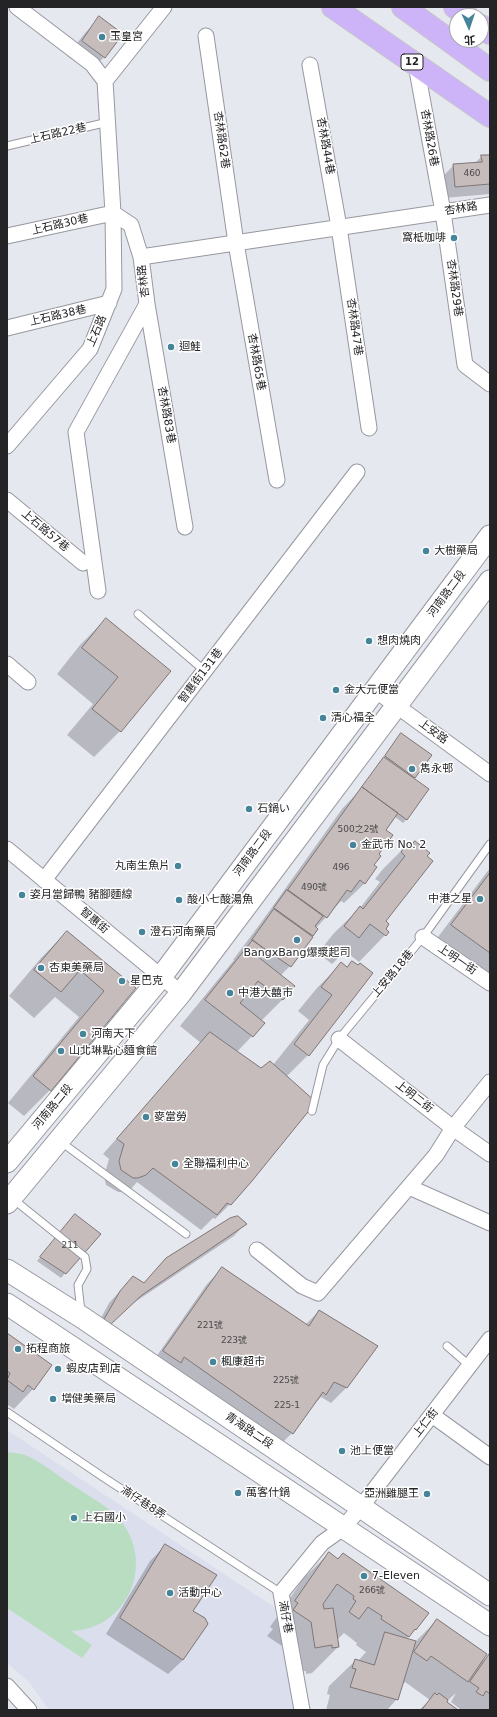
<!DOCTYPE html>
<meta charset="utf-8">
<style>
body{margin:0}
#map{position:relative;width:497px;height:1717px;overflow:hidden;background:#e6e8f0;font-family:"DejaVu Sans","Noto Sans TC",sans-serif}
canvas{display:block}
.frame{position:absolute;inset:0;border:8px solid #242427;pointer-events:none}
.north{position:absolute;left:449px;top:8px;width:40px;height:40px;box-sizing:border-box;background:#fff;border:1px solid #a7a7a9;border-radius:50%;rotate:177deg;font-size:11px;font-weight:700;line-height:16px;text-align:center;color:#242427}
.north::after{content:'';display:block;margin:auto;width:14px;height:18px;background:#458499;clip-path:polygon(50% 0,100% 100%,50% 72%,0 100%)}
</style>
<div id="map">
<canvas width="497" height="1717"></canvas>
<div class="frame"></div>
<div class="north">北</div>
</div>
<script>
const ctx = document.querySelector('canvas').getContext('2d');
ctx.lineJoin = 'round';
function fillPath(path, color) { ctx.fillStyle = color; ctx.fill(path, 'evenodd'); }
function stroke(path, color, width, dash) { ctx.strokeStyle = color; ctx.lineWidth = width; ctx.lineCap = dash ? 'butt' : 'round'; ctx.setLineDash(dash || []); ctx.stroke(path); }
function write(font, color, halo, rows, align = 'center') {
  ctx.font = font + ' "DejaVu Sans","Noto Sans TC","Noto Sans JP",sans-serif'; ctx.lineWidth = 3; ctx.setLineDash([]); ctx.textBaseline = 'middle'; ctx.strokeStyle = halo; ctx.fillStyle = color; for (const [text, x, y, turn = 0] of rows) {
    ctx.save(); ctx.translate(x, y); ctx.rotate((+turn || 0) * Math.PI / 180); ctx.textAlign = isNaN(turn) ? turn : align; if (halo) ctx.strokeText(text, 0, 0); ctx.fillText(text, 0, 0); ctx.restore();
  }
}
const built = new Path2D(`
 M7,1430L274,1607L295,1710H49L29,1682L7,1663Z`);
const green = new Path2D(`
 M7,1452C13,1453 20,1453 25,1455C40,1461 53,1472 66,1481C81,1491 97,1500 111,1511C117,1516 123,1523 127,1530C152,1574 122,1630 71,1631L92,1645L82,1658L7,1608Z`);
const shadow = new Path2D(`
 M100,18L104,57L90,72L67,56L85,33Z
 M482,156H490V194L444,198L442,177L454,165L475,163Z
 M106,619L169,671L120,731L94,757L67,735L93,704L57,674L80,645Z
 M398,738L430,755L413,779L407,819L403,823L394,816L384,830L373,865L376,867L364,884L344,903L341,901L316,928L317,929L290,966L280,976L293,986L282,1000L261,1021L264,1023L237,1052L261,1070L273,1065L309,1020L298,1011L317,988L341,964L346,968L352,962L308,1055L286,1077L230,1204L215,1219L213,1218L201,1230L137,1182L130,1190L122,1192H118L106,1185L104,1176L109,1159L103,1154L201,1043L180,1026L234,960H233L260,924L342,809L359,791Z
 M409,843L426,857L384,921V929L388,932L359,962L345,951L332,964L318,953L334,933L360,908L380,882L375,879L383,869Z
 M490,868V988L432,945Z
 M67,932L135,989L50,1090L24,1116L8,1103L79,1017L55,997L34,1018L9,996L41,958Z
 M71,1219L99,1234L61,1278L37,1261Z
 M245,1224L234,1236L129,1306L98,1335L93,1333L109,1303L133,1277L143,1284L155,1271Z
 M222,1269L305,1325L319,1311L376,1346L346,1388L331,1403L321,1397L310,1409L292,1433L277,1448L149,1367L207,1284Z
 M7,1334L33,1389L14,1409L8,1405L7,1406Z
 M165,1546L192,1611L183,1660L168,1674L106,1634L150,1561Z
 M329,1553L337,1559L343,1554L416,1629L406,1639L415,1642L437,1620L483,1661L490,1654V1710H459L460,1709L451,1702L456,1693L446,1702L457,1710H419L430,1700L405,1682L402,1685L397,1699L387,1710H326L330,1695L327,1694L329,1686L356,1660L358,1661L366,1652L356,1645L357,1643L344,1633L337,1640L338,1647L312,1673L306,1674V1671L289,1673L285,1648L267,1636L273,1629L270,1627L303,1579Z`);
const building = new Path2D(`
 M99,16L123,34L105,58L82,41Z
 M481,155H490V184L455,187L453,164L482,162Z
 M106,618L171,671L121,732L92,709L118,677L82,648Z
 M401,733L432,755L415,778L385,756Z
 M384,757L429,789L407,820L362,787Z
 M362,787L398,813L386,830L393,835L379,854L381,856L374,865L377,867L365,884L360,880L351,892L347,890L327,918L288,890Z
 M415,841L430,853L427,856L433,861L386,921L389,924L386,929L389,932L386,936L370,924L359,938L344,926L360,906L363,909L405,856L401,852L409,842L412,844Z
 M490,873V953L451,925Z
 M287,890L323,916L315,926L318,929L313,936L274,908Z
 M274,909L313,937L291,967L252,940Z
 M67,931L136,988L51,1091L33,1076L104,991L80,970L61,992L34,970Z
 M253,940L263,948L257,956L295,986L283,1000L258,981L240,1003L265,1023L253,1037L205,1000Z
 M352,961L358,965L360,963L373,973L309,1056L294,1044L332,995L321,987L341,962L347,967Z
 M210,1032L261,1068L270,1061L316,1102L252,1181L231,1205L227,1203L217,1215L153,1168L146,1175L138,1178H133L121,1170L119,1161L124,1144L117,1139Z
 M75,1214L101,1234L66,1274L40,1257Z
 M238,1216L247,1224L142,1295L111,1324L103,1321L120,1291L133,1276L144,1283L166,1258L230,1218Z
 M222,1267L309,1326L319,1310L378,1346L347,1388L334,1382L326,1395L323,1392L293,1434L184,1357L181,1363L163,1351Z
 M7,1333L52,1365L34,1390L28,1385L23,1392L7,1380L10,1373L7,1371Z
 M165,1544L217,1575L193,1611L205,1618L208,1624L183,1660L120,1618Z
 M329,1552L338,1559L343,1553L429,1613L416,1630L415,1629L409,1637L381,1619L382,1616L368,1607L359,1619L349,1612L356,1601L353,1599L354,1596L337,1584L323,1604L324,1609L333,1608L339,1647L332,1648V1645L315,1648L311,1622L293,1610L298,1603L295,1601Z
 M437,1619L487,1654L468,1682L431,1656L427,1661L414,1652Z
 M385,1632L416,1641L398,1700L350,1687L356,1669L352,1668L355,1659L374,1665Z
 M490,1653V1694L486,1691L483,1696L476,1692L479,1688L470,1682Z
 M435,1693L437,1695L439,1693L448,1700L447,1702L458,1710H422Z`);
const lane = new Path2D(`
 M7,146L108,122
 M138,614L205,671
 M312,1111L323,1065L339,1039L423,937L490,844
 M61,1142L186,1234
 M13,1199L85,1257L87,1269L78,1285L81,1312
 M447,1346L470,1366
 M7,1412L103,1477L281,1593`);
const street = new Path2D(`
 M206,36L236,243L277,480
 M310,65L339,227L369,428
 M416,65L443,212L465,365L490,384
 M105,81L164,7
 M7,236L113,213L131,225L141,257L147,304L185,527
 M141,257L490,205
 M7,328L109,303
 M7,446L90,349L114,289L113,213L105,81L92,64L17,7
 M7,500L83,563
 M98,591L76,432L147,304
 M7,664L28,682
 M375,690L490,774
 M7,849L181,993
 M44,880L357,472
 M423,937L490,983
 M339,1039L453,1128L490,1154
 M409,1187L490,1223
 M257,1250L302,1286L318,1293L436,1155L453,1128L490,1082
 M432,1415L490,1457
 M7,1686L29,1710
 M302,1710L281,1593L322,1543L343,1528L361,1507L490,1339`);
const secondary = new Path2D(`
 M7,1162L161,977L490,536
 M7,1203L181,993L490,581
 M7,1270L83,1318L490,1595
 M7,1304L490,1625`);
const primary = new Path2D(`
 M333,7L490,116
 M403,7L490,70
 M455,7L467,16
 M481,26L490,33`);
const markers = [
 [102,37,4,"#458499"],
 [454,238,4,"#458499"],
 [171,347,4,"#458499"],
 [426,551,4,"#458499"],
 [369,641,4,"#458499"],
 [336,690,4,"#458499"],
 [323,718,4,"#458499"],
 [412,769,4,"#458499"],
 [249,809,4,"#458499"],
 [353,845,4,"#458499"],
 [178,866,4,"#458499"],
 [22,895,4,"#458499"],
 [480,899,4,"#458499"],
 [179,900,4,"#458499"],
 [142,932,4,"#458499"],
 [297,940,4,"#458499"],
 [41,968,4,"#458499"],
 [122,981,4,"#458499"],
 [230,993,4,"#458499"],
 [83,1034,4,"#458499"],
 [61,1051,4,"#458499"],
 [146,1117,4,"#458499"],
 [175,1164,4,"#458499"],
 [18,1349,4,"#458499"],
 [213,1362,4,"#458499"],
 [58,1369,4,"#458499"],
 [53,1399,4,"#458499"],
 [342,1451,4,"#458499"],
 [238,1493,4,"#458499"],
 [427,1494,4,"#458499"],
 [74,1518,4,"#458499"],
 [364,1576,4,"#458499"],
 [170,1593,4,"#458499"]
];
const numberNames = [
 ["460",472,174],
 ["500之2號",358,830],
 ["496",341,868],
 ["490號",314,888],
 ["211",70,1246],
 ["221號",210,1326],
 ["223號",234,1341],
 ["225號",286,1381],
 ["225-1",287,1406],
 ["266號",372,1591]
];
const shields = [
 [412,62,22]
];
const shieldNames = [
 ["12",412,62]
];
const poiNames = [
 ["玉皇宮",110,37],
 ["窩柢咖啡",446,238,"right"],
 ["迴鮭",179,347],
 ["大樹藥局",434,551],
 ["想肉燒肉",377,641],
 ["金大元便當",344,690],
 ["清心福全",331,718],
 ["雋永邨",420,769],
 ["石鍋い",257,809],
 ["金武市 No. 2",361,845],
 ["丸南生魚片",170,866,"right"],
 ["姿月當歸鴨 豬腳麵線",30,895],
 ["中港之星",472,899,"right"],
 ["酸小七酸湯魚",187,900],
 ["澄石河南藥局",150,932],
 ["BangxBang爆漿起司",297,953,"center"],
 ["杏東美藥局",49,968],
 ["星巴克",130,981],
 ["中港大囍市",238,993],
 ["河南天下",91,1034],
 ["山北琳點心麵食館",69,1051],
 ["麥當勞",154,1117],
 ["全聯福利中心",183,1164],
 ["拓程商旅",26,1349],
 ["楓康超市",221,1362],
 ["蝦皮店到店",66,1369],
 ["增健美藥局",61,1399],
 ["池上便當",350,1451],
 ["萬客什鍋",246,1493],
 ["亞洲雞腿王",419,1494,"right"],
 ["上石國小",82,1518],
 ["7-Eleven",372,1576],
 ["活動中心",178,1593]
];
const streetNames = [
 ["上石路22巷",58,134,-13],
 ["杏林路26巷",429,138,80],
 ["杏林路62巷",221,140,82],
 ["杏林路44巷",325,146,80],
 ["杏林路",461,209,-9],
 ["上石路30巷",60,225,-13],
 ["杏林路",144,281,-97],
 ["杏林路29巷",454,288,82],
 ["上石路38巷",58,316,-13],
 ["杏林路47巷",354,327,82],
 ["上石路",97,331,-66],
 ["杏林路65巷",256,362,80],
 ["杏林路83巷",166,415,80],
 ["上石路57巷",45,531,40],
 ["河南路二段",447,594,-53],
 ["智惠街131巷",201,676,-53],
 ["上安路",433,732,36],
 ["河南路二段",253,853,-53],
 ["智惠街",94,921,40],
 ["上明一街",457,960,34],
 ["上安路18巷",393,974,-50],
 ["上明二街",414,1097,38],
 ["河南路二段",53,1107,-50],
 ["上仁街",426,1423,-52],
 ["青海路二段",249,1431,34],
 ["湳仔巷8弄",143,1503,33],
 ["湳仔巷",285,1617,80]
];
fillPath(built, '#dbdeed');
fillPath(green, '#b9ddc0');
fillPath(shadow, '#0003');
fillPath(building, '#c6bcbb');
stroke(building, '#7e7574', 1);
stroke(lane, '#9798a0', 9);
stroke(street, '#9798a0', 17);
stroke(secondary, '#9798a0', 23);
stroke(primary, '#c6c6c7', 24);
stroke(lane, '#fff', 7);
stroke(street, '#fff', 15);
stroke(secondary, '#fff', 21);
stroke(primary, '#cdb4f8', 22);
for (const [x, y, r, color] of markers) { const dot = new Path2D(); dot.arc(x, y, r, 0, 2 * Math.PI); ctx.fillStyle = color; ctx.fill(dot); stroke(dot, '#fff', 1.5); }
write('9px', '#4c4a4c', null, numberNames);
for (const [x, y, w] of shields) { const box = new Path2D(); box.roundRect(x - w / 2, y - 8, w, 16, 3); ctx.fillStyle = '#fff'; ctx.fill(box); stroke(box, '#242427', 1); }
write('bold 10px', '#242427', null, shieldNames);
write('11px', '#242427', '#fff', poiNames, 'left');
write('11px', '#242427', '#fff', streetNames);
</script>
